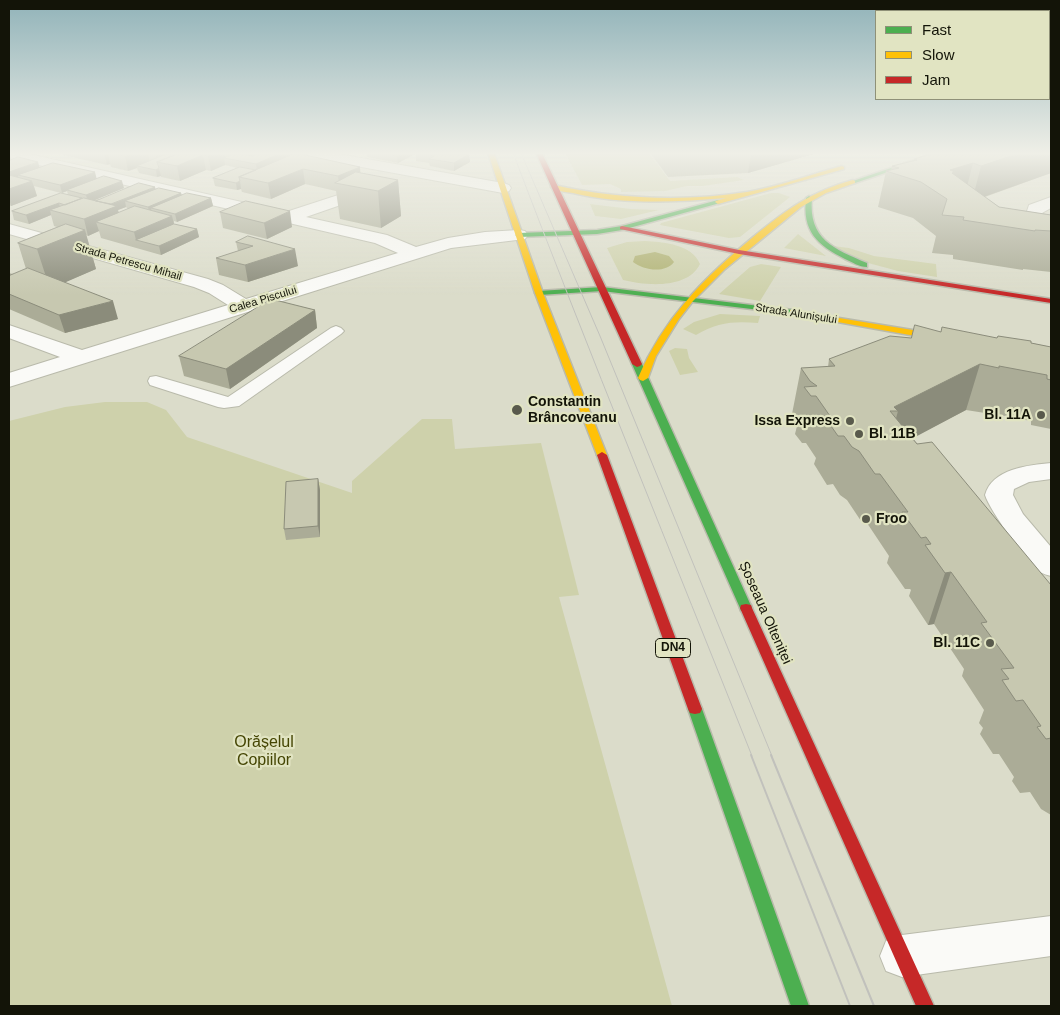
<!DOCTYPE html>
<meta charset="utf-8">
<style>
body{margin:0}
#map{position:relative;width:1060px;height:1015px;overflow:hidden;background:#dbdcca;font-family:Helvetica,sans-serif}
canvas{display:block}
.frame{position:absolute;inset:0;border:10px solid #131408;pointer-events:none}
.legend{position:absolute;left:875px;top:10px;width:175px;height:90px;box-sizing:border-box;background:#e1e4c2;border:1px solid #8f9178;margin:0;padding:6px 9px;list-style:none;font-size:15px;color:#131408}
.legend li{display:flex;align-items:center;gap:10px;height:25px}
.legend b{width:25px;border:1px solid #8f9178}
</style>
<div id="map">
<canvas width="1060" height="1015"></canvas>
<div class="frame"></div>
<ul class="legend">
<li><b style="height:6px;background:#4caf50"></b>Fast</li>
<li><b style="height:6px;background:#ffc107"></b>Slow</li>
<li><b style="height:6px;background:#c62828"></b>Jam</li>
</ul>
</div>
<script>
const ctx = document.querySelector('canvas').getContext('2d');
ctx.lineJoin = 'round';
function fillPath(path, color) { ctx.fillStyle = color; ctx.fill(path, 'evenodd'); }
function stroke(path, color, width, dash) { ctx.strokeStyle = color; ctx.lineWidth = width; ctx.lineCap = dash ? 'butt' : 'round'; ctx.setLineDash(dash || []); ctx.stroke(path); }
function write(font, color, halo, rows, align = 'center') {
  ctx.font = font + ' Helvetica,sans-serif'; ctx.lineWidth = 4.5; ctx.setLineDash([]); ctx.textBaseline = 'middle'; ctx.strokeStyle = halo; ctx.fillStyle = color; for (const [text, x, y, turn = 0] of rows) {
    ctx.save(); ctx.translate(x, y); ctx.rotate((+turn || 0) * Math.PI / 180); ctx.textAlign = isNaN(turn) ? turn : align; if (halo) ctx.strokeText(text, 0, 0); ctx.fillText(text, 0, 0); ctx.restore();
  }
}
const green = new Path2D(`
 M565,153H649L670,181L737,177L744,180L703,186H687L665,191L621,192V189L610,184L582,185Z
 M771,193H779L790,197L740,237L729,238L660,225L661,223Z
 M590,204L631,209L659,210L621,219L595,216Z
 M798,234L826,256L784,248Z
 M645,241C663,242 692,244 700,264C688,289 647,286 623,280L607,248L627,242Z
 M833,246L849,248L874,256L936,264L937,277L898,271L857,260Z
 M761,264L781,267L760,301L719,294L750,267Z
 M720,314L760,316L758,323C735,321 717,322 696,335L683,329L694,322Z
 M675,348L687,349L689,358L698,372L680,375L669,351Z
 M105,402H147L166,410L187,437L352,493V481L422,419H452L455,449L541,443L579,595L559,597L672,1006H9V421L65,407Z`);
const water = new Path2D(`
 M655,252L669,256L674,262C665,274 643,270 633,262L635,256Z`);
const lane = new Path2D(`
 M336,326L341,328L344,331L341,334L239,406L224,408L218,407L150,385L148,381L150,377L156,376L228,397L331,328Z`);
const street = new Path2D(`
 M9,153H25L286,212L372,184L378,186L380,189L378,192L306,217L387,235L416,247L448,238L485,232L519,230L525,231L528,235L525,239L451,248L9,387V373L60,357L9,338V325L82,350L228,305L209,293L194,287L9,234V224L208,279L223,285L246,299L398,253L375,243L9,158Z
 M300,153H333L503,183L509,185L511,188L509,191L503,193L307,157Z
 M1051,197V208L1042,213L1051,221V233L1035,226L1026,214L1029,205Z
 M1051,463V479L1029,482L1014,489L1013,495L1023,514L1051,547V576C1048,575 1043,574 1040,572C1027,562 990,511 985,495C992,469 1028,465 1051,463Z
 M1051,916V956L902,977L886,971L880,956L886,941L902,935Z`);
const fast = new Path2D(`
 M935,153H945L855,183L850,182Z
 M809,196L812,198C808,239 834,249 867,263V267C859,267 852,262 845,259C817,245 802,231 806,198Z
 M718,200L721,202L720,203L622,230L597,234L519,237L515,235L519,233L597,230L622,226Z
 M602,287L793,310L797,312L793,314L602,291L539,295L535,293L539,291Z
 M637,361L642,364L752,608L751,611H741L740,608L632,364Z
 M695,704L700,705L702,709L809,1006H791L688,709L690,705Z`);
const slow = new Path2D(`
 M488,153H494L543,293L607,455L606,457L602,458L597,455L535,293Z
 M842,166L844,167V169L718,204L715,202L716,201L726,198C676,202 622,205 573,193C565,192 557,191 551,187L554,185C614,199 685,202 747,192C777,187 812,174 842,166Z
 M853,180L855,181V183L826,193L801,207L725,269L693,301L679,319L656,356L648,378L643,381L640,380L638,378C664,318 703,279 752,238C786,210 810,192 853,180Z
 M790,310L949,336L953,339L949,342L793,314H790Z`);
const jam = new Path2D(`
 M536,153H542L642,364L640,366L637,367L632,364Z
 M622,226L739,250L1051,299V303L739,254L620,229V227Z
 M602,452L607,455L702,709L700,713L695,714L690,713L688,709L597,455Z
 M746,604L751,605L752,608L934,1006H916L740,608L741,605Z`);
const tramFar1 = new Path2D(`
 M513,153C590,355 672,555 752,756
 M521,153L600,336L772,756`);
const tram = new Path2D(`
 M751,755L850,1006
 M771,755L874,1006`);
const wall = new Path2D(`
 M63,153H289L290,156L361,173L398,180L401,216L381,228L340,219L336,191L305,184L271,199L242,192L241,189L237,190L215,186L213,178L237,168L225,165L211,171L206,170L180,181L161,177V176L157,177L139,173L137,168L128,171L111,167L110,164L107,165L63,155Z
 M366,153H415V154L398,163L367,157Z
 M416,153L469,154L470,162L454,171L430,166L429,163L416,161Z
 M650,153H817L748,173L668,177Z
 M1051,153V173L985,197L999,207L1050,215L1051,213V272L1023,269V270L953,259V255L932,253L936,236L913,218L878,207L886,171L891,170L892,166L914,161V159Z
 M9,154L11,160L40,167L97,179L124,188L94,200L155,189L181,193L182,195L211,198L213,206L177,222L174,221V224L197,229L199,237L161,255L101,238L99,231L88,236L86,235L96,269L65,282L118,319L65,333L9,309V273L13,274L26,269L18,243L57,227L54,226L51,215L29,224L14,220L12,211L61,193L34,186L37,196L11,206L9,205ZM67,191L68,195L61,193ZM126,207L128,209L119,213L118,210Z
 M220,212L292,227L267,239L223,228Z
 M248,236L298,266L248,282L219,275L216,258L238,251L236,242Z
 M315,310L317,328L230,389L184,376L179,356Z
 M941,332L997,338L998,336L1051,347V429L1031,425V421L985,412V413L966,410L912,438L1051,585V815L1041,809L1030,792L1020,793L1012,781L1014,777L999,754H993L980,734L983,728L979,723L984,710L962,676L964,669L934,624L928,625L909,596L911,590L910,589H905L887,563L889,556L867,523L863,524L847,500L840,495L833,484L827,485L814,464L816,458L806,443H802L795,434L798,422L792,414L801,368L828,367L829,359Z
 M318,479L320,490V537L286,540L284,529Z`);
const shadedWall = new Path2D(`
 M104,153H108L110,164L107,165Z
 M110,153H148L150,163L137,166V168L128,171L125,156Z
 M155,153H176L157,162V164Z
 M212,153H227V154L225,155V158H224L225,165L211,171L208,156Z
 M247,153H264L248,161Z
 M281,153H289L290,157L257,172L256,164Z
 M402,153H415V154L398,163L397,156Z
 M751,153H817L748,173Z
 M1020,153H1051V173L972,201L981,166Z
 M469,154L470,162L454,171V163Z
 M9,155H10L12,162L9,163Z
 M203,155L206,170L180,181L177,166Z
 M38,162L40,169L18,175V177L9,181V172Z
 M973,163L964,198L947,199L950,170Z
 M360,167L361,182L339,183L338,176Z
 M159,168L161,176L157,177L156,170Z
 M303,169L305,184L271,199L268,183Z
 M95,172L97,180L67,190V191L62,193L60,185Z
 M398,180L401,216L381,228L378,191Z
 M32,181L37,196L11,206L9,198V189Z
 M122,181L124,188L88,203L86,195Z
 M240,181L241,189L237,190L236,183Z
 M155,187L157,194L125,201L126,207L118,210L121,222H96L99,231L88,236L84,219L107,206Z
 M181,193L183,201L151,208L152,214L150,215L148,207Z
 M211,198L213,206L177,222L175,214Z
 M59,203L61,211L50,210L51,215L29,224L26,215Z
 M290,211L292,227L267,239L264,223Z
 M172,216L176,232L136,240L134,232Z
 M197,229L199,237L161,255L159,246Z
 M85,230L96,269L50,289L37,249Z
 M295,249L298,266L248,282L245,265Z
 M113,301L118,319L65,333L59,315Z
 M315,310L317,328L230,389L226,369Z
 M980,364L966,410L887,452L898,411L894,407Z
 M318,479L320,490V537L318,526Z
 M951,572L934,624L928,625L945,573Z`);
const building = new Path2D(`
 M110,153H134L125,156Z
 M169,153H180L157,162L159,168L156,170L137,166Z
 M180,153H216L208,156L203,155L177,166L157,162Z
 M235,153L253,156L260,153H281L256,164L224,158Z
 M296,153L360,167L338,176L303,169L268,183L239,177Z
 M384,153H402L397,156Z
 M416,153H464L469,154L454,163L429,159L434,156Z
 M937,153H1020L981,166L973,163L950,170L955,172L952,173L999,207L1051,215V213V231L1035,230V231L963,220L964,217L942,215L947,199L921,182L886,171L899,168L892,166L917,160L914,159L928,155Z
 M18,157L38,162L9,172V161Z
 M53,163L95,172L60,185L18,175Z
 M240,167L256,170L239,177L240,181L236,183L213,178Z
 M356,172L398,180L378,191L335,183Z
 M9,175L32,181L9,189Z
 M104,176L122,181L86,195L67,190Z
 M139,183L155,187L111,204L96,201Z
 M159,188L181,193L148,207L125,201Z
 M61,193L82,198L65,205L59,203L26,215L12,211Z
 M187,193L211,198L175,214L151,208Z
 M84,198L117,206L84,219L50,210Z
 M246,201L290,211L264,223L220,212Z
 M135,206L172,216L134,232L96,222Z
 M66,224L85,230L37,249L18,243Z
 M174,224L197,229L159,246L136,240Z
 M248,236L295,249L245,265L216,258L253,246L236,242Z
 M28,268L113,301L59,315L9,294V276Z
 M271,299L315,310L226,369L179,356Z
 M915,325L941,332L942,327L997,338L998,336L1031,341V343L1051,347V380L1047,379V375L999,366V368L980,364L894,407L898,411H890L917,444L932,442L1051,585V738L1046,739L1037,727L1041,726L1023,700L1016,701L1002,680L1009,679L1001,669L1014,668L981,623L987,622L951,572L945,573L925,545L931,544L926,537L921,538L902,512H908L880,474H875L859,451L852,447L844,436H838L824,416H830L816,396H811L804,387L817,386L810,381L801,368L835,366L829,359L890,336L911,338Z
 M318,479V526L284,529L286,482Z`);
const markers = [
 [517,410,6,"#595a4c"],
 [1041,415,5,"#595a4c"],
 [850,421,5,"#595a4c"],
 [859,434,5,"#595a4c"],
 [866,519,5,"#595a4c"],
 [990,643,5,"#595a4c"]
];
const farStreetnames = [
 ["Strada Petrescu Mihail",128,262,16],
 ["Calea Piscului",263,300,-17],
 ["Strada Alunișului",796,314,9]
];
const shields = [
 [673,648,35]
];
const shieldNames = [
 ["DN4",673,648]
];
const poiNames = [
 ["Constantin",528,402],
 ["Brâncoveanu",528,418],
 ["Bl. 11A",1031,415,"right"],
 ["Issa Express",840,421,"right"],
 ["Bl. 11B",869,434],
 ["Froo",876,519],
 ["Bl. 11C",980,643,"right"]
];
const streetNames = [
 ["Șoseaua Olteniței",765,613,66]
];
const nearParknames = [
 ["Orășelul",264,743],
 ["Copiilor",264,761]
];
fillPath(green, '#ced1ab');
fillPath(water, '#b0b273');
stroke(lane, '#b9baab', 2);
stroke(street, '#b9baab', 2);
stroke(fast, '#b9baab', 3);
stroke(slow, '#b9baab', 3);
stroke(jam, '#b9baab', 3);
fillPath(lane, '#fafaf7');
fillPath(street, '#fafaf7');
fillPath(fast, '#4caf50');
fillPath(slow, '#ffc107');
fillPath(jam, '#c62828');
stroke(tramFar1, '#c1c1bc', 1);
stroke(tram, '#c1c1bc', 2);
fillPath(wall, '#abac97');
fillPath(shadedWall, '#8b8c7b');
fillPath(building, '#c7c8b0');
stroke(building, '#8b8c7b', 1);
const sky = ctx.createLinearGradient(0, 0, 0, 295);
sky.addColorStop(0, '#91b3b9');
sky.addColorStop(0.52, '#efefe7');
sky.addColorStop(1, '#efefe700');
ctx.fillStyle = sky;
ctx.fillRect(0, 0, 1060, 295);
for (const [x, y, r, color] of markers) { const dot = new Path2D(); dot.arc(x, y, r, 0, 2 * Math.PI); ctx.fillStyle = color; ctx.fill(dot); stroke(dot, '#e1e4c2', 2); }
write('11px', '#131408', '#e1e4c2', farStreetnames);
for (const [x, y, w] of shields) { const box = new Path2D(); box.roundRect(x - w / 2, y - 9.5, w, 19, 4); ctx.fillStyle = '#e1e4c2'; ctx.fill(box); stroke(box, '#131408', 1); }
write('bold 12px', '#131408', null, shieldNames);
write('bold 14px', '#131408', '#e1e4c2', poiNames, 'left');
write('14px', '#131408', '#e1e4c2', streetNames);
write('16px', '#454604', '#e1e4c2', nearParknames);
</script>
